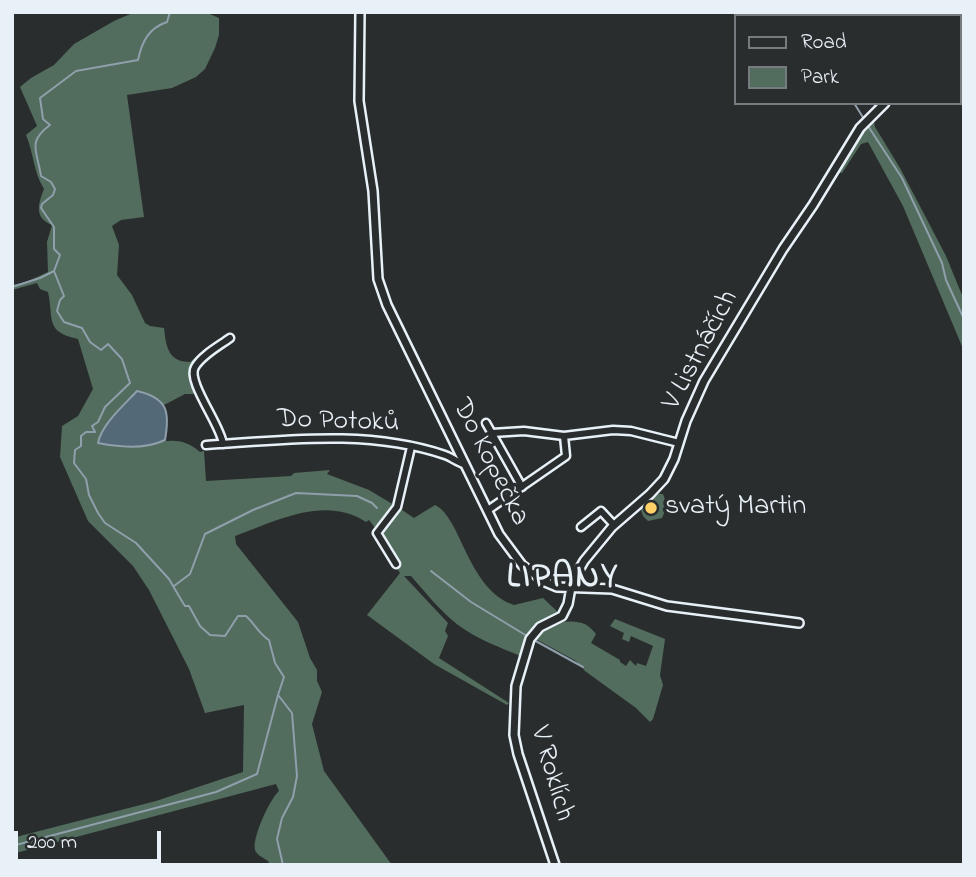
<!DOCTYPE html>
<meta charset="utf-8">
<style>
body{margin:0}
#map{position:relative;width:976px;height:877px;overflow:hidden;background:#2a2d2e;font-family:"Indie Flower",sans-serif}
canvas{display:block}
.frame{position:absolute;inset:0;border:14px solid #e8f1f8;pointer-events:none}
.legend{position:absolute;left:734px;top:14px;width:228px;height:91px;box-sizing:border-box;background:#2a2d2e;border:2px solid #767b7f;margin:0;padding:9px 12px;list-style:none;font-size:21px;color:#e8f1f8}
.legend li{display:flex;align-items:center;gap:14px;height:35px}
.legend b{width:35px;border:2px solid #767b7f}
.scale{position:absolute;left:14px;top:831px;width:147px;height:32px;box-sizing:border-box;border:4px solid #e8f1f8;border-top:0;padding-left:9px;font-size:21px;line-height:24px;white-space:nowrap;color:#e8f1f8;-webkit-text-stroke:5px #2a2d2e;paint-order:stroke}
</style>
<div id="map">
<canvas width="976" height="877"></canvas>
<div class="frame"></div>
<ul class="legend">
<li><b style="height:9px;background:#2a2d2e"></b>Road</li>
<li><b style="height:19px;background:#526d5d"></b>Park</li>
</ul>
<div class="scale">200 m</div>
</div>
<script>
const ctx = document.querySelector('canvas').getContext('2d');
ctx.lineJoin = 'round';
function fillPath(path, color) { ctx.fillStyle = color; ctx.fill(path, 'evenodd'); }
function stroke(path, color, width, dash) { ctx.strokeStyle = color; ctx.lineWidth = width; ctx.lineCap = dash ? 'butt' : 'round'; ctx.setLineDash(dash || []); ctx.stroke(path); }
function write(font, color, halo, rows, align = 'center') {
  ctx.font = font + ' "Indie Flower",sans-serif'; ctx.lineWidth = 7; ctx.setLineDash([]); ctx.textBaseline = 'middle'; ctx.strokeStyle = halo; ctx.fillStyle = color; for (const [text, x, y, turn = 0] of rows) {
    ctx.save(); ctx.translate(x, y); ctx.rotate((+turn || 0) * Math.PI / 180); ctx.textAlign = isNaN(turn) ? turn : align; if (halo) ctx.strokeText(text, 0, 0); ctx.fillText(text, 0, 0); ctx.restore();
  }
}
const green = new Path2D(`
 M135,12H205L219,18V35L215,48L205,69L196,77L172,88L127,95L144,217L121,220L112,226L119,245L117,275L132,295L145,323L150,326L164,328C166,346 168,362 190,362L204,350L224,338L191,373L198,394H185L164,405L159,399L126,403L98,439C104,441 112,446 119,447C150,450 174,428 200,452L204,451L206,481L291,476L294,473L330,470L327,474L369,490L394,505L376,529L369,520L366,522C325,495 276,521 235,536L236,544L298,622L310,658L317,670V681L322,692L312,724L324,771L392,865H268L269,862C265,858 257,856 255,850C252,837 270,799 279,791L276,784L12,854V838L156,801L243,772L244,705L205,713L189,669L149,590L133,566L88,521L60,457L62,426L78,416L93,389L78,339C44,332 54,318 48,292L40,289L37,283L12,290V285L26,282L48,272L47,242L52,225C34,218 38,204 44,189C33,171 34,154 26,135L37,126L20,87L31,78L54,65L74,44L114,21Z
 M874,121L875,127L900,168L946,256L964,300V351L903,206L868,142L861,144L842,173L836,172L861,131Z
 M659,494H663C667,504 667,508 662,518L648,521L643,516L640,507Z
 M435,505C462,518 467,589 514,605L543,598L562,616L540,627L523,657C501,648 477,639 458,625C440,611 426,593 411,576H404L448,623L445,631L448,636L439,658L509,703L507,705L434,664L367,615L400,573L379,542L380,533L399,508L414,518Z
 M615,619L665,639L660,675L663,685L653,719L650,722L636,708L585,671L576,661L534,638C543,625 566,618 582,623C588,625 592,629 596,634L591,643L620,660V662L626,666L630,660L636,666L637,663L646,666L653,646L631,636L629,642L622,639L624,633L610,626Z`);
const water = new Path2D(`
 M137,391C168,398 170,412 165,440C144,450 119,447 98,443C101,425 124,405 137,391Z`);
const stream = new Path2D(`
 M170,12L167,22C149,28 142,41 138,60L76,71L40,98L43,119L50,125C27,142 37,150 41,176L51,182L55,189L53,195L42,204L41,208L54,227V249L60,255L54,271L64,296L60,300L57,311L64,322L82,328L90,342L101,350L108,344L122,359L130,383L105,407L98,422L92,426L95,432H86L81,436V446L75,450L74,463L86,479L89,495L98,513L105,523L136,543L169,579L183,603L185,606H189L200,626L210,635L225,636L238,616H246C254,623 260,635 269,640L275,663L284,677L278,695L292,713L297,776L293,797L282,818L277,839L283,865
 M739,12L744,16
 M854,103L864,119
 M868,126L902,178L942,263L946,280L964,319
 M12,287L40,278L54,271
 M431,571L471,602L527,636
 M174,586L190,574L205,534L253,510L296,493L357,496L372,503L377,508
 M532,639L583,667
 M12,846L216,792L257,774L278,695`);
const minor = new Path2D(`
 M486,423L522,487
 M492,433L524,431L564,436L613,430L631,431L679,443
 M223,444C221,425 186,381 195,367C202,355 219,346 230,338
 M206,445C285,440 368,429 445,455C451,457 457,462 464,464
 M488,510L566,456L564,436
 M581,527L601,511L614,525
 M396,564L377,533L397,507L411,447`);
const tertiary = new Path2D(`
 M360,12L359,101L373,191L378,279L387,305L499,534L522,565L545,582L557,587L612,589L667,606L799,623
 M960,31L964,26
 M555,865L518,754L514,735L516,686L530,639L540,627L562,616L568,604L572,582L584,561L612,527L650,494L664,479L674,459L686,421L704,381L783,249L813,205L860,128L885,103`);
const markers = [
 [651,508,7,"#ffd166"]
];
const streetNames = [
 ["V Listnáčích",702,351,-62],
 ["Do Potoků",338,423,2],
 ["Do Kopečka",489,463,63],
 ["V Roklích",550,774,74]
];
const poiNames = [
 ["svatý Martin",665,508]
];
const districtNames = [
 ["LIPANY",563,580]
];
fillPath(green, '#526d5d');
fillPath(water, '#546978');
stroke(water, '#8f9fab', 2);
stroke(stream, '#8f9fab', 2);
stroke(minor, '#e8f1f8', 11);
stroke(tertiary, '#e8f1f8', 12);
stroke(minor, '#2a2d2e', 6);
stroke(tertiary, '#2a2d2e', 7);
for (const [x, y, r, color] of markers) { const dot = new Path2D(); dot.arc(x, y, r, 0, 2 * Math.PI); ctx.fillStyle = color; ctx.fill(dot); stroke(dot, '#2a2d2e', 2.5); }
write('28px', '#e8f1f8', '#2a2d2e', streetNames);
write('28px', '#e8f1f8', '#2a2d2e', poiNames, 'left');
ctx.letterSpacing = '2px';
write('bold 35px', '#e8f1f8', '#2a2d2e', districtNames);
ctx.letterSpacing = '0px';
</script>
